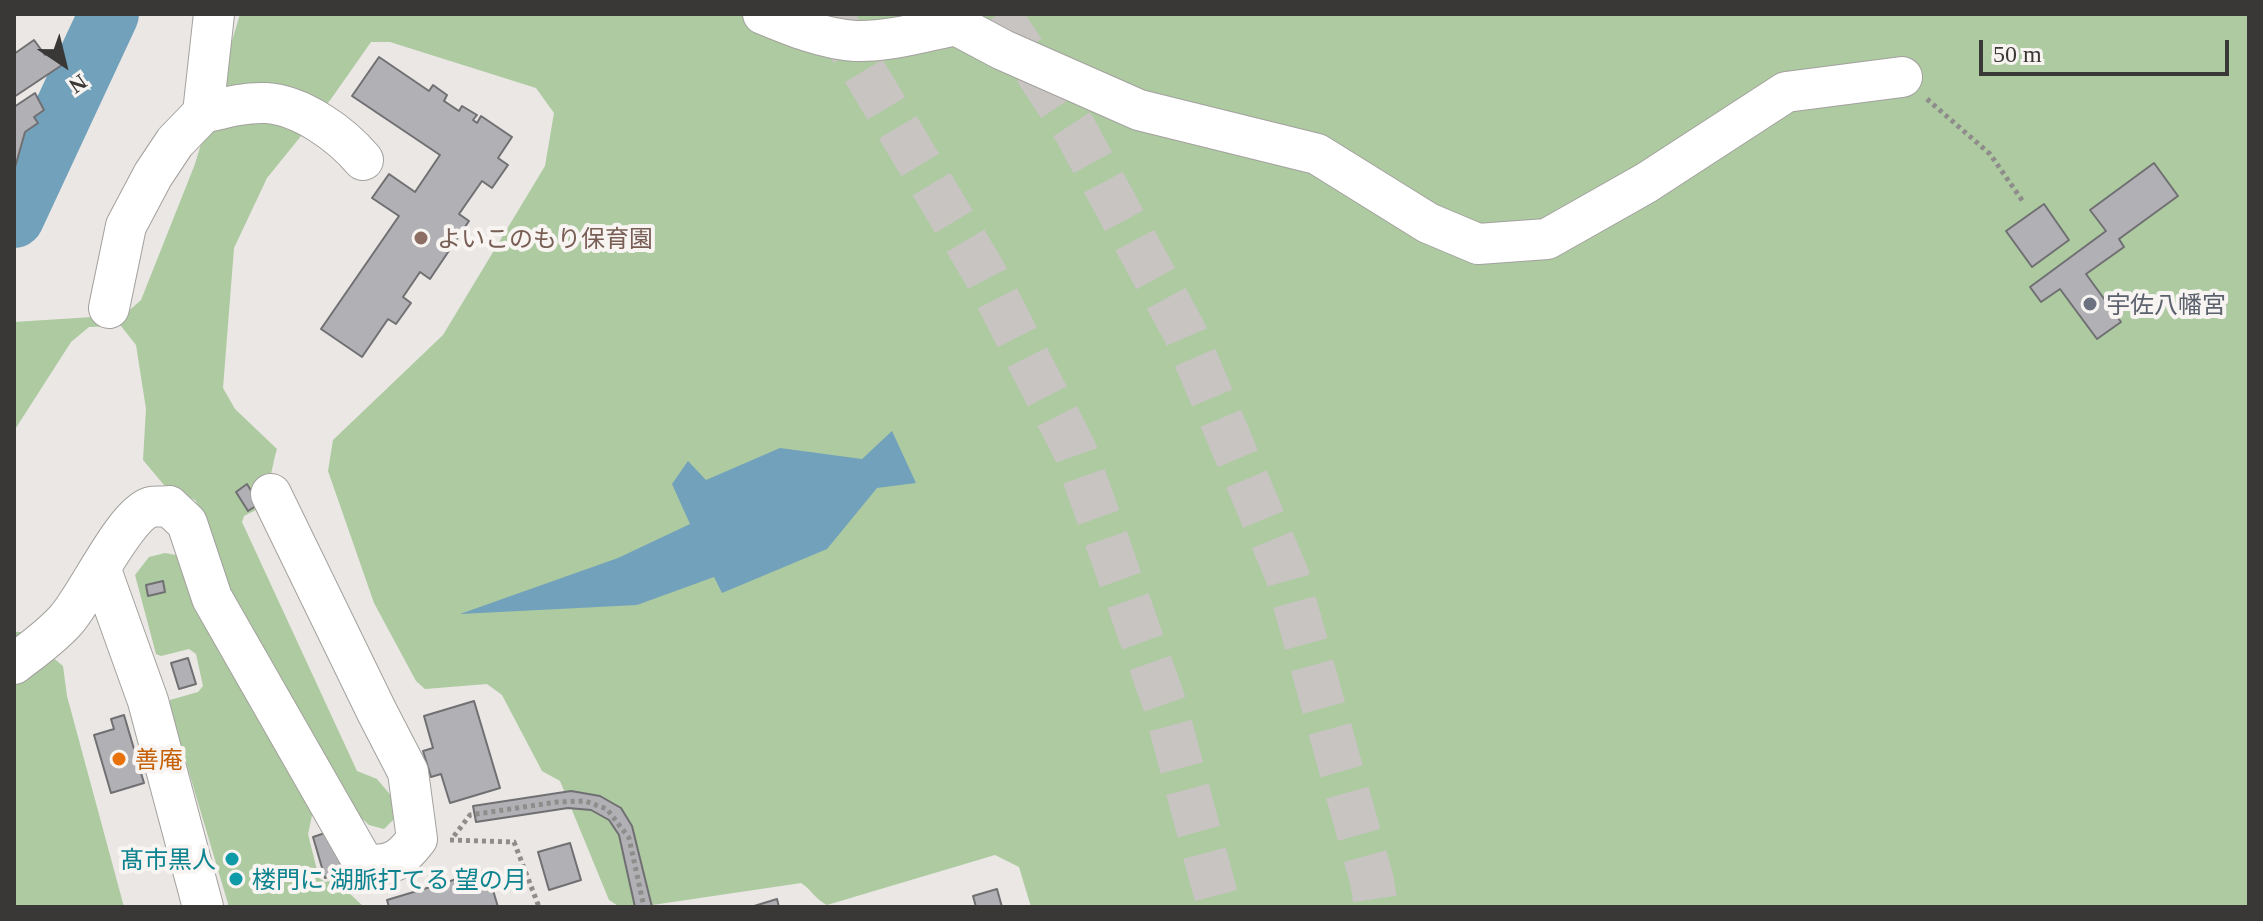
<!DOCTYPE html>
<meta charset="utf-8">
<style>
body{margin:0}
#map{position:relative;width:2263px;height:921px;overflow:hidden;background:#eae7e4;font-family:Georgia,serif}
canvas{display:block}
.frame{position:absolute;inset:0;border:16px solid #3a3837;pointer-events:none}
.north{position:absolute;left:24px;top:24px;width:80px;height:80px;-webkit-text-stroke:6px #f7f4f1;paint-order:stroke;rotate:145deg;font-size:22px;font-weight:700;line-height:32px;text-align:center;color:#3a3837}
.north::after{content:'';display:block;margin:auto;width:28px;height:36px;background:#3a3837;clip-path:polygon(50% 0,100% 100%,50% 72%,0 100%)}
.scale{position:absolute;left:1979px;top:40px;width:250px;height:36px;box-sizing:border-box;border:4px solid #3a3837;border-top:0;padding-left:10px;font-size:24px;line-height:28px;white-space:nowrap;color:#3a3837;-webkit-text-stroke:6px #f7f4f1;paint-order:stroke}
</style>
<div id="map">
<canvas width="2263" height="921"></canvas>
<div class="frame"></div>
<div class="north">N</div>
<div class="scale">50 m</div>
</div>
<script>
const ctx = document.querySelector('canvas').getContext('2d');
ctx.lineJoin = 'round';
function fillPath(path, color) { ctx.fillStyle = color; ctx.fill(path, 'evenodd'); }
function stroke(path, color, width, dash) { ctx.strokeStyle = color; ctx.lineWidth = width; ctx.lineCap = dash ? 'butt' : 'round'; ctx.setLineDash(dash || []); ctx.stroke(path); }
function write(font, color, halo, rows, align = 'center') {
  ctx.font = font + ' Georgia,"Noto Sans JP",serif'; ctx.lineWidth = 8; ctx.setLineDash([]); ctx.textBaseline = 'middle'; ctx.strokeStyle = halo; ctx.fillStyle = color; for (const [text, x, y, turn = 0] of rows) {
    ctx.save(); ctx.translate(x, y); ctx.rotate((+turn || 0) * Math.PI / 180); ctx.textAlign = isNaN(turn) ? turn : align; if (halo) ctx.strokeText(text, 0, 0); ctx.fillText(text, 0, 0); ctx.restore();
  }
}
const green = new Path2D(`
 M240,14H2249V907H1031L1019,867L995,855L827,905C815,899 812,890 801,883L639,907H620L609,900L560,781L542,771L502,695L487,684L425,689L416,681L374,603L328,471L333,440L443,335L545,166L554,113L536,88L390,42H371L331,99L267,178L234,248L223,388L235,409L277,449C273,460 267,502 262,506C257,510 249,513 244,516L242,522L357,771L377,779L393,798L396,817L384,829L369,825L357,814L222,584L204,516L195,500L164,485L143,460L146,409L136,345L121,326L89,327L71,342L14,431V322L124,315L141,300L195,164Z
 M165,553L176,555L182,564L314,806L308,834L319,878L325,882L339,879L344,881L349,893L364,907H229L169,705L170,700L198,692L203,686L196,654L189,649L161,656L156,654L135,575L149,557Z
 M14,632H22L63,666L67,696L124,907H14Z`);
const water = new Path2D(`
 M892,431L916,483L877,488L827,549L722,593L714,577L637,605L460,614L618,558L690,524L672,484L688,461L706,480L780,448L862,459Z`);
const river = new Path2D(`
 M14,218L109,14`);
const building = new Path2D(`
 M34,40L45,55L52,50L62,65L14,97V54Z
 M379,57L429,91L433,85L447,95L444,101L459,111L462,106L477,115L473,120L477,123L481,116L512,137L498,158L508,165L492,188L482,181L459,214L469,221L430,279L420,272L403,297L411,303L396,324L388,319L362,357L321,329L399,216L372,198L389,174L415,192L440,155L352,96Z
 M35,93L44,110L34,117L38,123L25,132L14,171V107Z
 M2154,163L2178,196L2119,239L2124,247L2086,274L2121,322L2097,339L2060,289L2041,302L2030,287L2106,231L2090,210Z
 M2044,204L2069,240L2032,267L2006,231Z
 M247,484L259,504L248,511L236,492Z
 M163,581L165,592L148,596L146,585Z
 M188,658L196,684L179,689L171,663Z
 M474,701L500,788L450,803L441,774L431,777L423,751L433,748L424,716Z
 M124,715L144,783L111,793L94,735L114,729L111,719Z
 M571,791L600,796L621,808L632,826L652,907H635L619,835L609,820L591,810L568,808L476,822L473,806Z
 M331,831L343,872L325,878L313,837Z
 M570,843L581,880L549,890L538,852Z
 M487,870L498,907H389L387,900Z
 M997,889L1002,907H976L973,896Z
 M777,899L779,907H751Z`);
const highwayTunnel = new Path2D(`
 M830,14L984,272L1075,451L1165,705L1219,907
 M999,14L1074,128L1184,331L1287,575L1372,881L1376,907`);
const path = new Path2D(`
 M1927,99L1990,154L2024,203
 M454,836L470,815L557,802L585,801L607,809L629,838L644,907
 M450,840L514,842L539,907`);
const minor = new Path2D(`
 M763,14C792,26 824,39 855,41C888,42 923,32 956,25L1003,50L1139,110L1317,154L1428,223L1478,244L1547,239L1646,183L1786,92L1902,77
 M203,113C224,108 244,102 266,103C301,105 341,134 363,160
 M109,308L126,226L153,175L175,142L203,113L214,14
 M101,570L148,701L203,907
 M14,664C32,650 51,637 66,620C88,595 124,515 151,507C156,506 163,507 169,506L187,523L212,598L364,864C392,867 401,860 417,839L408,772L377,712L271,494`);
const markers = [
 [421,238,8,"#8d6e63"],
 [2090,304,8,"#6b7280"],
 [119,759,8,"#e8710a"],
 [232,859,8,"#0f9aa8"],
 [236,879,8,"#0f9aa8"]
];
const educationNames = [
 ["よいこのもり保育園",437,238]
];
const worshipNames = [
 ["宇佐八幡宮",2106,304]
];
const foodNames = [
 ["善庵",135,759]
];
const cultureNames = [
 ["髙市黒人",216,859],
 ["楼門に 湖脈打てる 望の月",252,879,"left"]
];
fillPath(green, '#adcaa1');
fillPath(water, '#72a1bc');
stroke(river, '#72a1bc', 60);
fillPath(building, '#b1b1b5');
stroke(building, '#707073', 2);
stroke(highwayTunnel, '#c7c4c1', 44, [44, 22]);
stroke(minor, '#a3a19e', 42);
stroke(path, '#8f8d8b', 5, [4, 4]);
stroke(minor, '#fff', 40);
for (const [x, y, r, color] of markers) { const dot = new Path2D(); dot.arc(x, y, r, 0, 2 * Math.PI); ctx.fillStyle = color; ctx.fill(dot); stroke(dot, '#f7f4f1', 3); }
write('24px', '#785e54', '#f7f4f1', educationNames, 'left');
write('24px', '#5b616d', '#f7f4f1', worshipNames, 'left');
write('24px', '#c56008', '#f7f4f1', foodNames, 'left');
write('24px', '#0d838f', '#f7f4f1', cultureNames, 'right');
</script>
